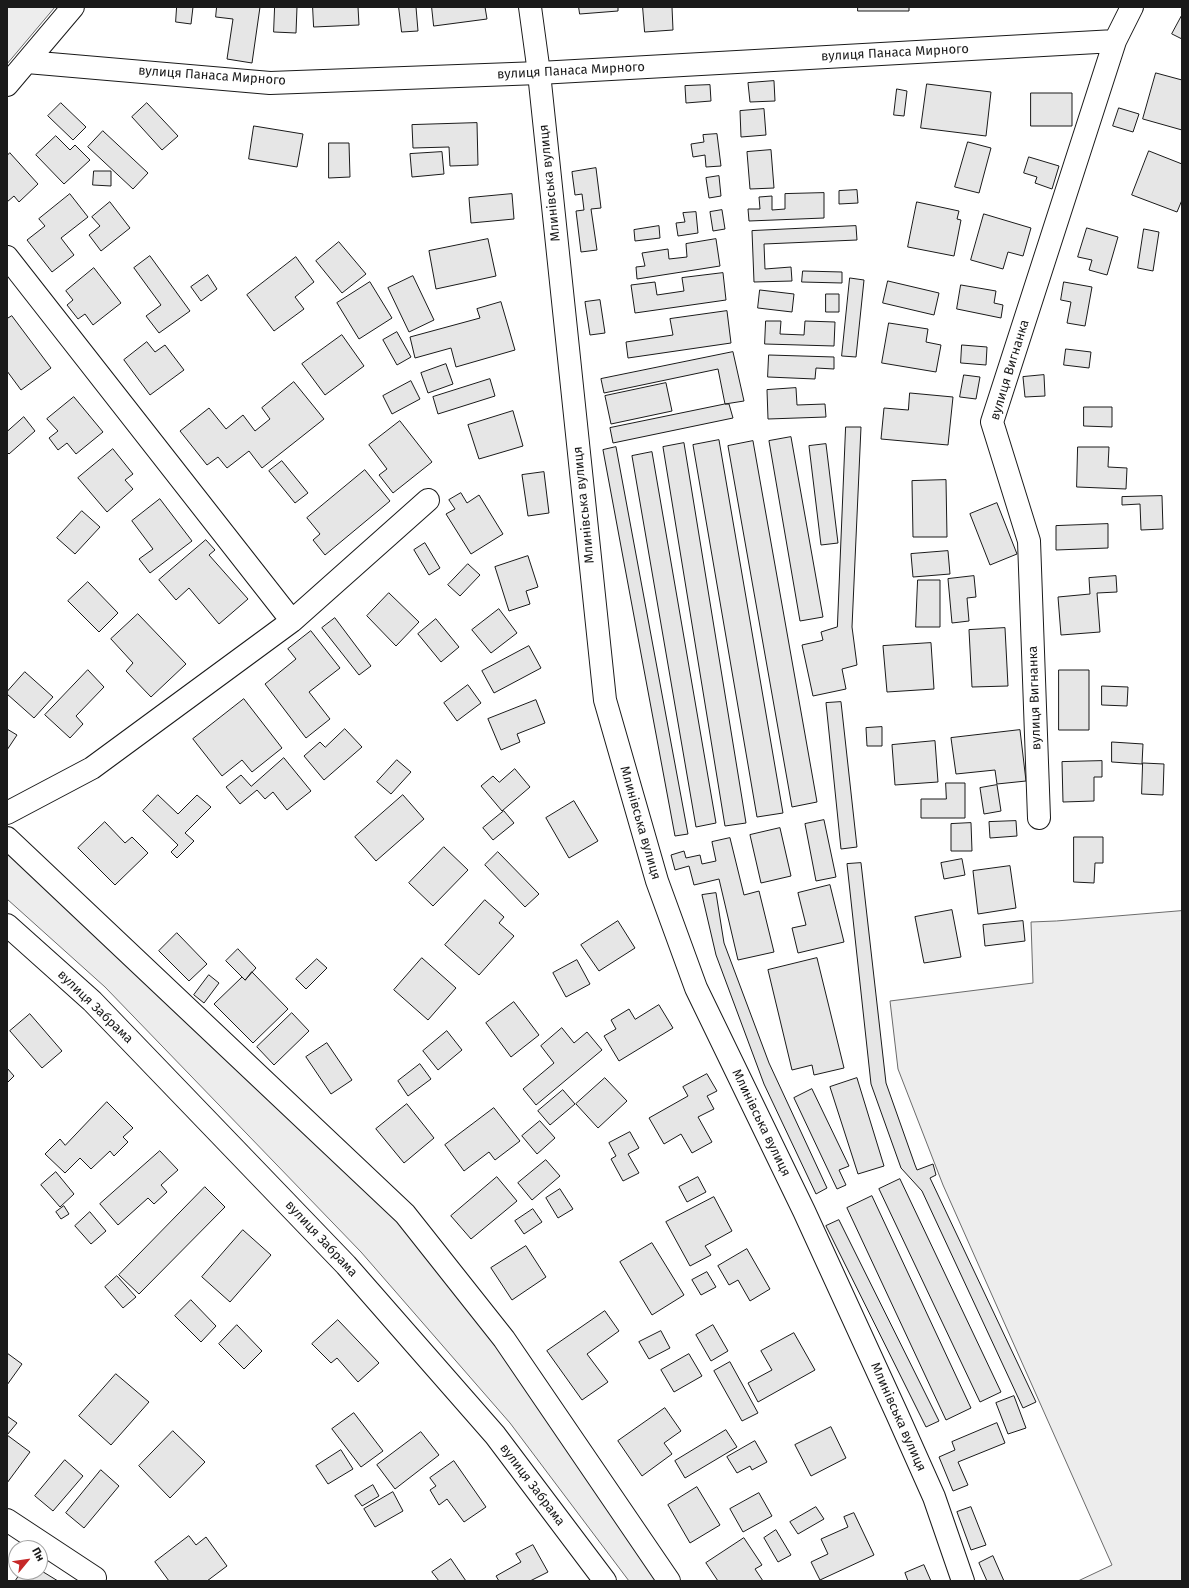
<!DOCTYPE html>
<meta charset="utf-8">
<style>
body{margin:0}
#map{position:relative;width:1189px;height:1588px;overflow:hidden;background:#fff;font-family:"Fira Sans",sans-serif}
canvas{display:block}
.frame{position:absolute;inset:0;border:8px solid #1a1a1a;pointer-events:none}
.north{position:absolute;left:8px;top:1540px;width:40px;height:40px;box-sizing:border-box;background:#fff;border:1px solid #a3a3a3;border-radius:50%;rotate:61deg;font-size:11px;font-weight:700;line-height:16px;text-align:center;color:#1a1a1a}
.north::after{content:'';display:block;margin:auto;width:14px;height:18px;background:#c62828;clip-path:polygon(50% 0,100% 100%,50% 72%,0 100%)}
</style>
<div id="map">
<canvas width="1189" height="1588"></canvas>
<div class="frame"></div>
<div class="north">Пн</div>
</div>
<script>
const ctx = document.querySelector('canvas').getContext('2d');
ctx.lineJoin = 'round';
function fillPath(path, color) { ctx.fillStyle = color; ctx.fill(path, 'evenodd'); }
function stroke(path, color, width, dash) { ctx.strokeStyle = color; ctx.lineWidth = width; ctx.lineCap = dash ? 'butt' : 'round'; ctx.setLineDash(dash || []); ctx.stroke(path); }
function write(font, color, halo, rows, align = 'center') {
  ctx.font = font + ' "Fira Sans",sans-serif'; ctx.lineWidth = 3; ctx.setLineDash([]); ctx.textBaseline = 'middle'; ctx.strokeStyle = halo; ctx.fillStyle = color; for (const [text, x, y, turn = 0] of rows) {
    ctx.save(); ctx.translate(x, y); ctx.rotate((+turn || 0) * Math.PI / 180); ctx.textAlign = isNaN(turn) ? turn : align; if (halo) ctx.strokeText(text, 0, 0); ctx.fillText(text, 0, 0); ctx.restore();
  }
}
const green = new Path2D(`
 M7,7H55L7,64Z
 M7,850L399,1219L497,1344L658,1581H629L510,1423L361,1252L105,987L7,899Z
 M1182,911V1581H1078L1112,1565L943,1185L898,1069L890,1001L1033,983L1031,922L1056,921Z`);
const building = new Path2D(`
 M177,7H193L191,24L176,22Z
 M217,7H260L252,63L227,59L233,19L216,17Z
 M275,7H297L296,33L274,32Z
 M313,7H358L359,25L314,27Z
 M399,7H416L418,31L402,32Z
 M432,7H485L487,19L434,26Z
 M579,7H618V11L580,14Z
 M643,7H672L673,30L645,32Z
 M858,7H909V11H858Z
 M1182,15V39L1172,34Z
 M1156,73L1182,80V130L1143,119Z
 M774,81L775,101L750,102L748,83Z
 M927,84L991,92L986,136L921,128Z
 M710,85L711,101L686,103L685,86Z
 M897,89L907,91L904,116L894,115Z
 M1031,93H1072V126H1031Z
 M61,103L86,127L73,140L48,116Z
 M147,103L178,136L162,150L132,117Z
 M1119,108L1139,114L1133,132L1113,126Z
 M764,109L766,135L741,137L740,111Z
 M477,123L478,165L450,166L449,147L413,148L412,125Z
 M254,126L303,134L297,167L249,159Z
 M103,131L148,173L133,189L88,147Z
 M717,134L721,166L706,167L705,155L693,157L691,144L704,142L703,135Z
 M56,136L70,150L75,145L90,160L64,184L36,155Z
 M968,142L991,148L979,193L955,187Z
 M329,143H349L350,177L329,178Z
 M771,150L774,188L750,189L747,152Z
 M1149,151L1182,164V200L1177,212L1132,195Z
 M442,152L444,174L412,177L410,154Z
 M10,153L38,184L19,202L14,196L7,202V156Z
 M1029,157L1059,166L1052,189L1035,183L1037,177L1024,173Z
 M596,168L601,208L591,209L597,250L581,252L576,211L584,210L582,194L575,195L572,172Z
 M94,171H111V186L93,185Z
 M719,176L721,196L709,198L706,178Z
 M857,190L858,203L839,204V191Z
 M824,193V218L749,221L748,209H760L759,197L772,196V210L785,209V194Z
 M70,194L88,217L61,238L74,255L52,272L27,240L45,226L39,219Z
 M512,194L514,219L471,223L469,198Z
 M110,202L130,228L101,251L89,235L100,226L92,217Z
 M917,202L959,211L957,219L961,220L954,256L908,247Z
 M722,210L725,229L713,231L710,212Z
 M696,212L698,233L678,236L676,223L685,222L683,213Z
 M984,214L1031,228L1023,256L1008,252L1003,269L971,260Z
 M659,226L660,238L635,241L634,230Z
 M856,226L857,240L764,244L765,269L791,267L792,281L754,282L752,231Z
 M1087,228L1118,237L1107,275L1089,270L1092,260L1078,257Z
 M1144,229L1159,232L1153,271L1138,268Z
 M488,239L496,276L436,289L429,251Z
 M716,239L720,266L637,279L636,267L645,266L642,253L668,249L669,259L687,257L686,244Z
 M339,242L366,274L342,293L316,261Z
 M150,256L190,311L159,333L146,316L161,305L134,268Z
 M296,257L314,282L295,297L304,309L274,331L247,295Z
 M94,268L121,303L93,325L85,314L78,319L67,305L73,300L66,291Z
 M803,271L842,272V283L802,282Z
 M723,273L726,300L635,313L631,285L655,282L657,295L684,291L682,278Z
 M208,275L217,289L201,301L191,287Z
 M413,276L434,320L409,332L388,288Z
 M850,278L864,280L856,357L842,356Z
 M888,281L939,293L934,315L883,303Z
 M370,282L392,318L359,339L337,303Z
 M1064,282L1092,287L1085,326L1067,323L1071,302L1061,300Z
 M961,285L996,291L994,303L1003,305L1001,318L957,309Z
 M760,290L794,294L792,312L758,308Z
 M826,294H839V312H826Z
 M600,300L605,333L590,335L585,302Z
 M501,302L515,350L456,367L451,348L415,358L410,337L480,318L477,309Z
 M727,311L731,343L628,358L626,342L673,335L670,319Z
 M12,316L51,368L21,390L7,371V319Z
 M766,321H781L780,334L804,335L805,321L835,322L834,346L765,344Z
 M889,323L928,329L926,342L941,345L936,372L882,363Z
 M397,332L411,357L397,365L383,340Z
 M342,335L364,366L325,395L302,364Z
 M147,342L155,352L165,345L184,370L150,395L124,360Z
 M962,345L987,347L986,365L961,363Z
 M1066,349L1091,352L1089,368L1064,365Z
 M733,352L744,401L725,404L718,369L604,393L601,379Z
 M769,355L834,357V369L816,368L815,379L768,377Z
 M446,364L453,384L428,393L421,373Z
 M964,375L980,377L976,399L960,397Z
 M1044,375L1045,396L1025,397L1023,377Z
 M490,379L495,396L438,414L433,397Z
 M411,381L420,399L392,414L383,396Z
 M294,382L324,419L262,468L249,451L227,468L218,457L207,465L180,431L209,408L226,429L243,415L255,431L270,419L262,408Z
 M666,383L672,411L611,424L605,396Z
 M796,388L797,405L825,404L826,417L768,419L767,390Z
 M910,393L953,397L948,445L881,439L884,408L908,410Z
 M74,397L103,432L76,454L67,443L58,450L49,438L58,431L47,419Z
 M725,404H729L733,418L613,443L610,428Z
 M1084,407H1112V427L1084,426Z
 M513,411L523,446L479,459L468,425Z
 M24,417L35,431L9,454L7,452V432Z
 M400,421L432,462L393,493L379,475L387,469L369,445Z
 M846,427H861L852,627L857,665L842,669L846,689L813,696L802,645L820,641L823,640L821,632L837,627Z
 M791,437L823,617L800,621L769,441Z
 M719,440L783,813L757,817L693,445Z
 M753,441L817,802L792,807L728,446Z
 M684,443L746,823L725,826L663,447Z
 M826,444L838,543L821,545L809,446Z
 M616,447L688,834L675,836L603,450Z
 M1078,447H1109L1108,467L1127,468L1126,489L1077,487Z
 M113,449L133,474L125,480L133,489L107,512L78,478Z
 M652,452L716,823L696,827L632,456Z
 M282,461L308,493L295,503L269,471Z
 M365,470L390,501L325,555L313,540L320,534L307,518Z
 M544,472L549,513L528,516L522,475Z
 M946,480L947,537H913L912,481Z
 M461,493L467,503L479,495L503,534L471,554L446,514L455,509L449,500Z
 M1162,496L1163,529L1141,530L1140,504L1122,505V497Z
 M160,499L192,541L150,573L139,559L153,549L132,521Z
 M997,503L1017,554L990,565L970,514Z
 M82,511L100,527L75,554L57,538Z
 M1108,524V548L1056,550V526Z
 M206,540L215,550L209,555L248,599L219,624L189,588L176,600L159,580Z
 M425,543L440,568L429,575L414,550Z
 M948,551L950,574L913,577L911,554Z
 M528,556L538,587L526,591L530,604L509,611L495,567Z
 M468,564L480,575L460,596L448,585Z
 M974,576L976,597L967,598L969,621L952,623L948,579Z
 M1116,576L1117,592L1097,593L1100,632L1061,635L1058,597L1090,594L1089,578Z
 M918,580H940V627H916Z
 M88,582L118,613L99,632L68,601Z
 M389,593L419,622L396,646L367,616Z
 M499,609L517,633L491,653L472,630Z
 M138,614L186,664L151,697L126,671L133,663L111,639Z
 M335,618L371,666L359,675L322,628Z
 M436,619L459,647L441,662L418,634Z
 M1005,628L1008,686L972,687L969,630Z
 M311,631L340,668L309,692L330,719L306,738L265,684L296,659L288,649Z
 M931,643L934,689L887,692L883,646Z
 M529,646L541,668L494,693L482,671Z
 M88,670L104,687L76,716L83,724L70,738L45,715Z
 M1059,670H1089V730H1059Z
 M25,672L53,697L34,718L7,694V692Z
 M468,685L481,703L457,721L444,703Z
 M1102,686L1128,687L1127,706L1102,705Z
 M244,699L282,748L252,772L242,760L222,776L193,739Z
 M536,700L545,723L517,734L520,742L501,750L488,719Z
 M841,702L857,847L841,849L826,703Z
 M882,727V746H867L866,728Z
 M7,729L17,735L7,750Z
 M345,729L362,747L324,780L304,756L320,742L325,747Z
 M1020,730L1026,781L997,784L995,770L956,774L951,738Z
 M935,741L938,782L895,785L892,745Z
 M1112,742L1143,744L1142,764L1112,762Z
 M284,758L311,791L287,810L273,792L265,799L257,790L240,804L226,787L241,775L251,786Z
 M397,760L411,772L391,794L377,782Z
 M1102,761V777H1094V801L1063,802L1062,762Z
 M1143,763L1164,764L1163,795L1142,794Z
 M515,769L530,787L502,811L481,786L493,776L499,782Z
 M946,783H965V818H921V799H946Z
 M997,785L1001,811L984,814L980,788Z
 M158,795L178,814L197,795L211,807L185,833L194,841L177,858L171,852L178,845L143,811Z
 M403,795L424,819L376,861L355,837Z
 M574,801L598,841L569,858L546,818Z
 M504,811L514,823L493,840L483,828Z
 M824,820L836,877L816,881L805,824Z
 M1016,821L1017,836L990,838L989,822Z
 M105,822L125,843L132,837L148,853L115,885L78,848Z
 M971,823L972,851H951V824Z
 M780,828L791,876L761,883L750,835Z
 M1074,837H1103V863H1095L1094,883L1074,882Z
 M730,838L744,895L759,891L774,952L738,960L719,879L694,885L689,866L675,870L671,855L684,851L686,858L700,855L702,864L716,861L712,842Z
 M444,847L468,870L433,906L409,883Z
 M498,852L539,894L525,907L485,865Z
 M962,859L965,875L944,879L941,863Z
 M861,863L886,1083L915,1165L917,1170L933,1164L936,1175L930,1178L1036,1402L1023,1408L922,1191L901,1168L871,1084L847,864Z
 M1010,866L1016,908L978,914L973,871Z
 M830,885L844,942L798,953L792,928L806,925L798,893Z
 M716,893L724,943L769,1063L827,1188L816,1194L764,1084L716,955L702,895Z
 M485,900L504,917L499,923L514,936L479,975L445,945Z
 M952,910L961,957L924,963L915,917Z
 M618,921L635,948L599,971L581,945Z
 M1023,921L1025,941L985,946L983,925Z
 M177,933L207,964L189,981L159,951Z
 M238,949L256,968L245,980L226,961Z
 M422,958L456,988L428,1020L394,990Z
 M817,958L844,1068L814,1075L812,1065L792,1070L768,970Z
 M317,959L327,968L306,989L296,979Z
 M577,960L590,984L566,997L553,973Z
 M252,972L288,1009L253,1043L214,1004L242,977L245,980Z
 M209,975L219,983L204,1003L194,995Z
 M514,1002L539,1035L511,1057L486,1023Z
 M659,1005L673,1028L619,1061L604,1036L616,1029L611,1020L629,1009L635,1019Z
 M292,1013L309,1031L274,1065L257,1047Z
 M30,1014L62,1051L42,1068L10,1031Z
 M562,1028L574,1043L587,1032L602,1050L536,1105L523,1089L554,1063L541,1046Z
 M447,1031L462,1050L438,1070L423,1051Z
 M327,1043L352,1080L331,1094L306,1057Z
 M420,1064L431,1079L408,1096L398,1081Z
 M7,1068L14,1076L7,1083Z
 M707,1074L717,1091L707,1096L714,1109L698,1117L712,1142L692,1153L681,1134L664,1144L649,1118L688,1096L683,1087Z
 M605,1078L627,1101L598,1128L576,1104Z
 M857,1078L884,1166L858,1174L830,1087Z
 M812,1089L849,1166L839,1170L846,1185L837,1189L794,1098Z
 M563,1090L575,1104L550,1125L538,1111Z
 M107,1102L133,1128L123,1137L128,1142L114,1156L110,1151L91,1169L80,1158L65,1173L45,1154L60,1139L65,1145Z
 M407,1104L434,1138L404,1163L376,1129Z
 M494,1108L520,1141L495,1160L489,1152L464,1171L445,1145Z
 M540,1121L555,1138L537,1154L522,1136Z
 M630,1132L639,1148L628,1154L639,1173L623,1181L611,1159L616,1156L609,1143Z
 M160,1151L178,1170L161,1185L167,1192L154,1204L148,1198L118,1225L100,1204Z
 M546,1160L560,1176L532,1200L518,1183Z
 M56,1172L74,1194L60,1207L41,1185Z
 M497,1177L517,1201L471,1239L451,1216Z
 M698,1177L706,1192L687,1202L679,1187Z
 M900,1179L1001,1392L980,1402L879,1189Z
 M205,1187L225,1207L139,1294L119,1275Z
 M560,1189L573,1209L558,1218L546,1198Z
 M872,1196L971,1408L946,1420L847,1208Z
 M714,1197L732,1231L705,1246L711,1255L690,1266L666,1222Z
 M64,1206L69,1214L61,1219L56,1212Z
 M533,1209L542,1222L524,1234L515,1221Z
 M90,1212L106,1231L91,1244L75,1226Z
 M839,1220L939,1421L926,1427L826,1226Z
 M243,1230L271,1255L230,1302L202,1277Z
 M652,1243L684,1295L652,1315L620,1262Z
 M526,1246L546,1277L512,1300L491,1268Z
 M747,1249L770,1289L750,1301L738,1280L729,1285L718,1266Z
 M707,1272L716,1287L701,1295L692,1280Z
 M117,1276L136,1297L123,1308L105,1287Z
 M191,1300L216,1326L201,1342L175,1316Z
 M605,1311L619,1331L587,1354L608,1382L582,1400L547,1351Z
 M338,1320L379,1363L358,1382L337,1358L331,1363L312,1344Z
 M237,1325L262,1351L244,1369L219,1344Z
 M713,1325L728,1351L711,1361L696,1335Z
 M661,1331L670,1348L649,1359L639,1342Z
 M794,1333L815,1370L758,1402L748,1383L772,1370L761,1351Z
 M7,1353L22,1364L7,1385Z
 M689,1354L702,1376L674,1392L661,1370Z
 M730,1362L758,1413L742,1421L714,1371Z
 M116,1374L149,1402L111,1445L79,1416Z
 M1014,1396L1026,1428L1008,1434L996,1403Z
 M665,1408L681,1431L664,1443L672,1454L642,1476L618,1441Z
 M354,1413L383,1451L361,1467L332,1429Z
 M7,1416L17,1423L7,1435L30,1452L7,1483Z
 M997,1423L1005,1443L958,1462L968,1485L953,1491L939,1457L955,1450L952,1442Z
 M831,1427L846,1458L811,1476L795,1445Z
 M726,1430L737,1447L685,1478L675,1461Z
 M173,1431L205,1462L170,1498L139,1466Z
 M421,1432L439,1455L395,1489L377,1465Z
 M755,1441L767,1462L752,1470L750,1466L737,1473L727,1457Z
 M341,1450L353,1469L328,1484L316,1466Z
 M65,1460L83,1476L53,1511L35,1496Z
 M454,1461L486,1507L464,1522L447,1499L439,1505L430,1490L436,1486L430,1478Z
 M101,1470L119,1486L84,1528L66,1513Z
 M373,1485L379,1496L362,1506L355,1496Z
 M697,1487L720,1525L690,1543L668,1505Z
 M393,1492L403,1511L375,1527L364,1509Z
 M759,1493L772,1516L743,1532L730,1509Z
 M816,1507L824,1519L798,1534L790,1522Z
 M971,1507L986,1545L971,1550L957,1512Z
 M854,1513L874,1555L820,1580L811,1562L828,1554L821,1539L848,1527L844,1517Z
 M776,1530L791,1555L778,1562L764,1538Z
 M189,1536L196,1545L206,1537L227,1566L207,1581H169L155,1562Z
 M744,1538L762,1565L755,1569L763,1581H718L706,1563Z
 M533,1545L548,1572L530,1581H499L496,1576L521,1562L516,1554Z
 M993,1556L1004,1581H987L979,1563Z
 M451,1559L466,1581H439L432,1572Z
 M924,1565L931,1581H908L905,1573Z
 M40,1570L58,1581H15L21,1572H40Z`);
const minor = new Path2D(`
 M27,62L270,83L539,73L1115,41
 M7,85L73,7
 M7,257L292,621
 M7,813L92,768L292,621L428,500
 M1039,818L1029,541L992,422L1115,41L1132,7
 M7,838L405,1214L504,1339L669,1581
 M7,1520L95,1578`);
const major = new Path2D(`
 M530,7L539,73L605,700L657,881L696,988L804,1211L897,1414L934,1497L963,1581
 M7,925L92,1001L346,1265L495,1435L605,1581`);
const streetNames = [
 ["вулиця Панаса Мирного",895,53,-3],
 ["вулиця Панаса Мирного",571,71,-3],
 ["вулиця Панаса Мирного",212,76,4],
 ["Млинівська вулиця",550,183,-96],
 ["вулиця Вигнанка",1010,370,-73],
 ["Млинівська вулиця",584,505,-96],
 ["вулиця Вигнанка",1035,698,-92],
 ["Млинівська вулиця",640,823,74],
 ["вулиця Забрама",95,1007,44],
 ["Млинівська вулиця",761,1123,64],
 ["вулиця Забрама",321,1239,47],
 ["Млинівська вулиця",898,1417,66],
 ["вулиця Забрама",532,1485,53]
];
fillPath(green, '#ededed');
stroke(green, '#6a6a6a', 1);
fillPath(building, '#e6e6e6');
stroke(building, '#1a1a1a', 1);
stroke(minor, '#1a1a1a', 24);
stroke(major, '#1a1a1a', 24);
stroke(minor, '#fff', 22);
stroke(major, '#fff', 22);
write('13px', '#1a1a1a', '#fff', streetNames);
</script>
